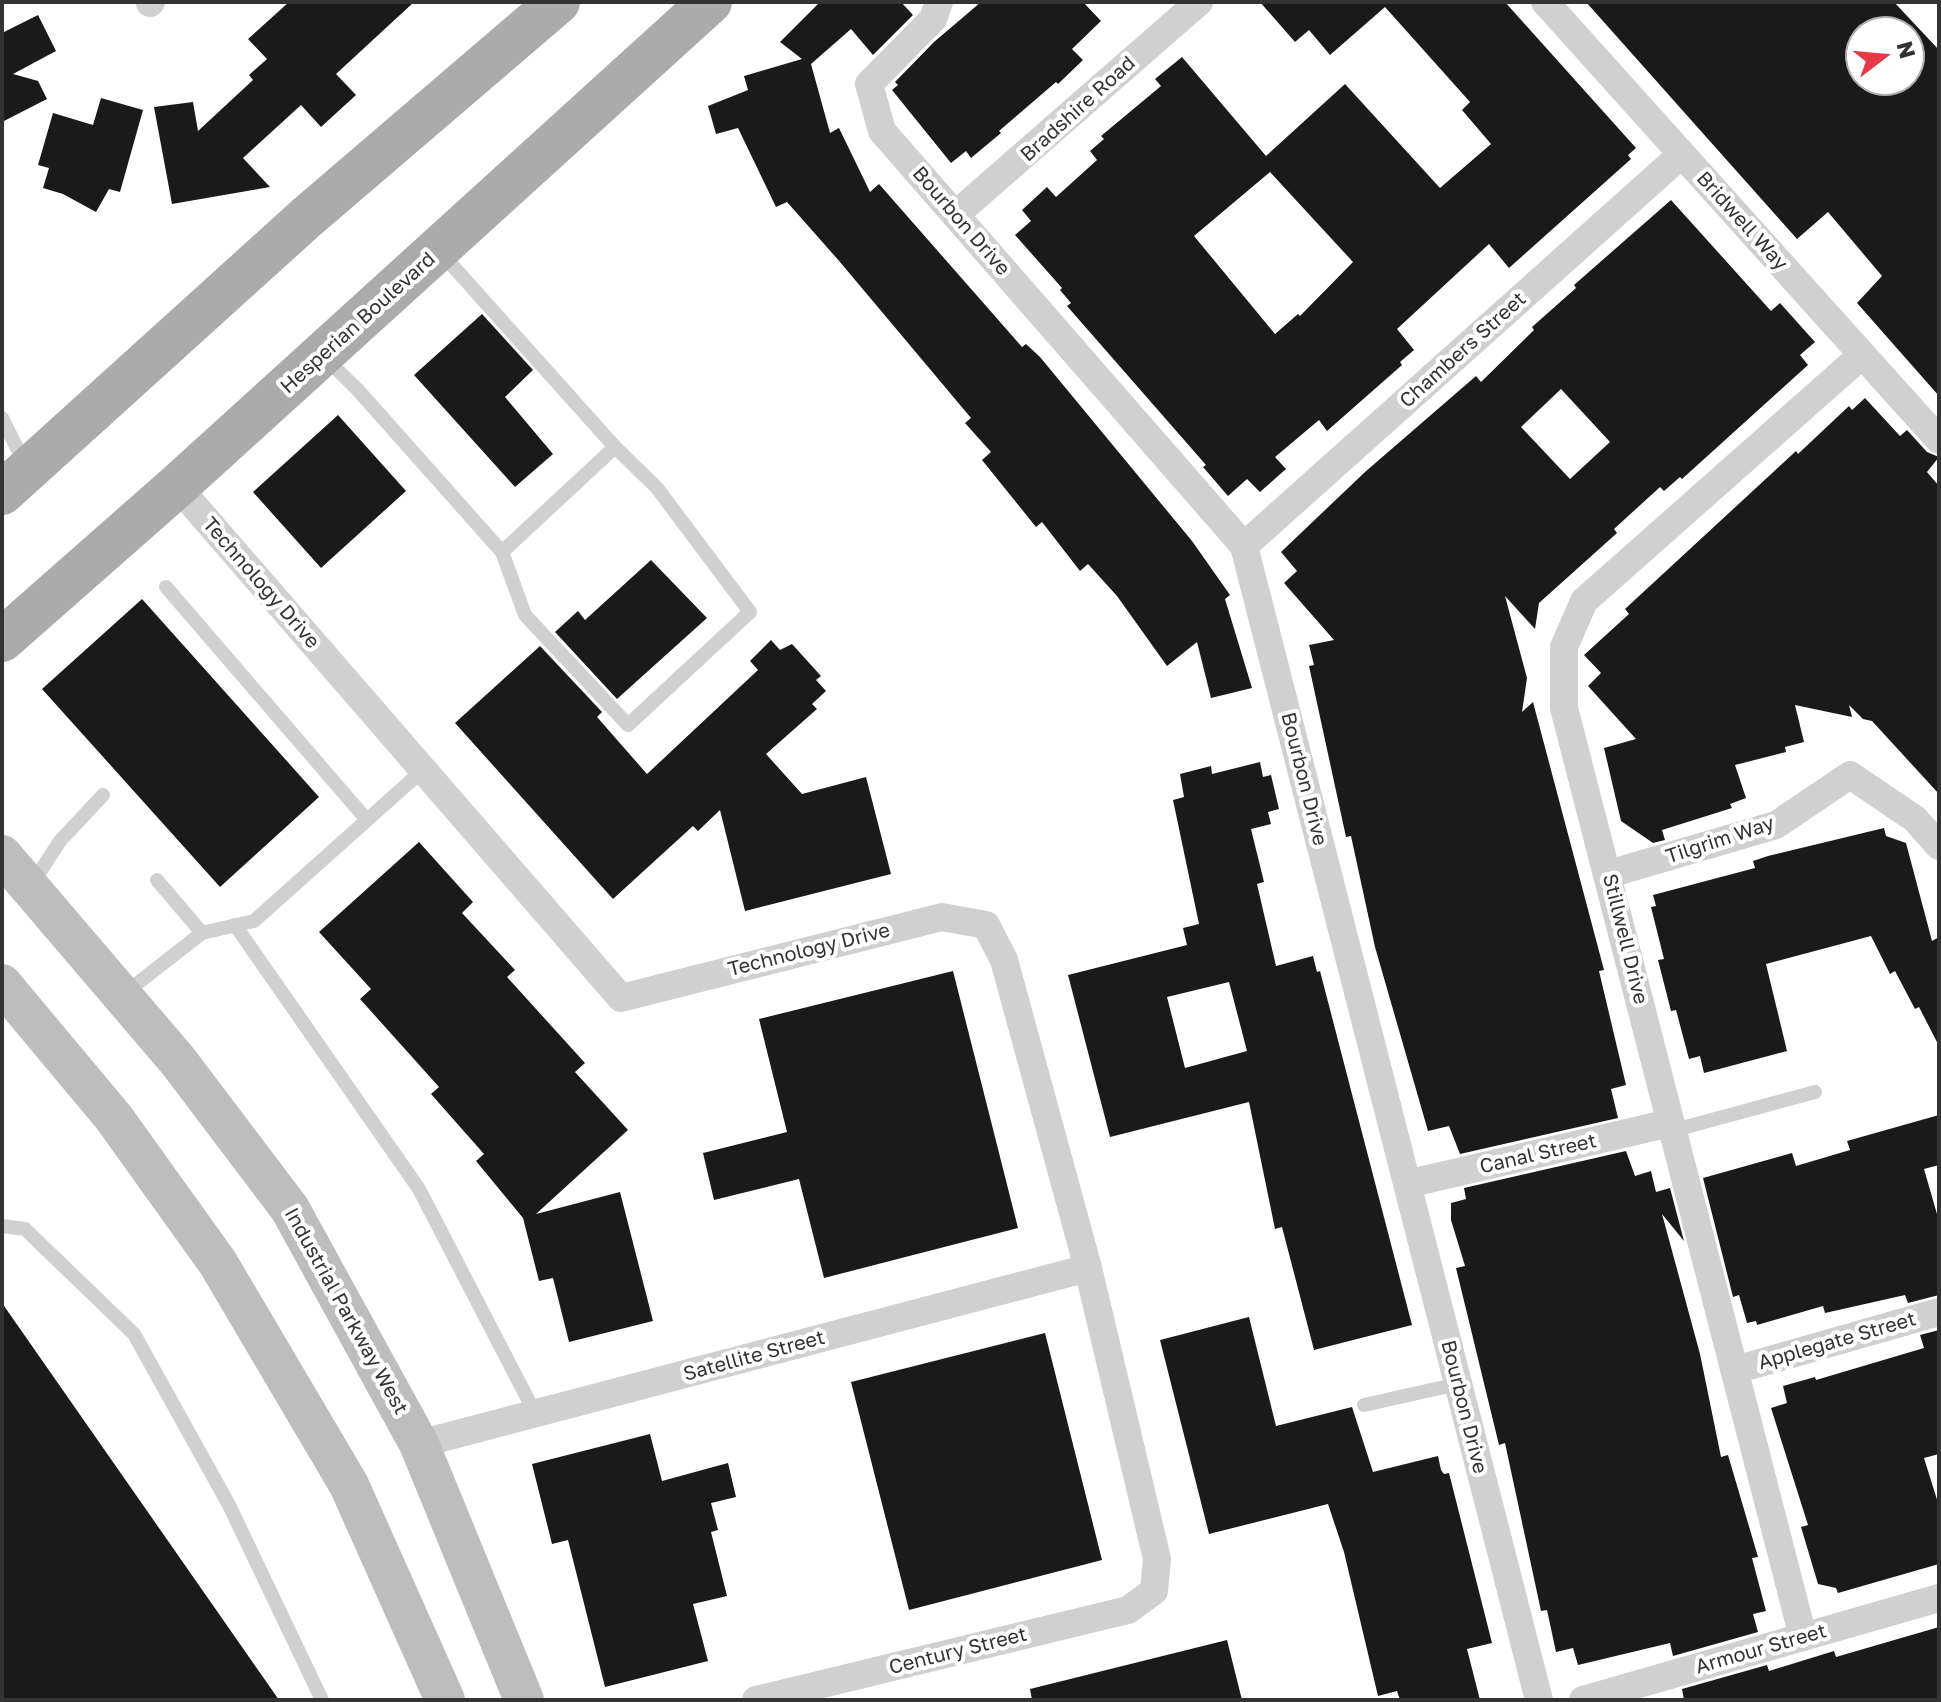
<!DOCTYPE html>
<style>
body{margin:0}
#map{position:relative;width:1941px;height:1702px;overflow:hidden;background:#fff;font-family:"Golos Text",sans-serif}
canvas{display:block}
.frame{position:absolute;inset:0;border:4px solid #333;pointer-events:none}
.north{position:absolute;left:1845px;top:16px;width:80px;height:80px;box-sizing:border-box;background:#fff;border:2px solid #adadad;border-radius:50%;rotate:74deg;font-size:22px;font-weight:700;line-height:32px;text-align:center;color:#333}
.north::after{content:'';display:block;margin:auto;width:28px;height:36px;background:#e63946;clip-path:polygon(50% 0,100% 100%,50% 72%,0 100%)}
</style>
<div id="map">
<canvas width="1941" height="1702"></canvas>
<div class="frame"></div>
<div class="north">N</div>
</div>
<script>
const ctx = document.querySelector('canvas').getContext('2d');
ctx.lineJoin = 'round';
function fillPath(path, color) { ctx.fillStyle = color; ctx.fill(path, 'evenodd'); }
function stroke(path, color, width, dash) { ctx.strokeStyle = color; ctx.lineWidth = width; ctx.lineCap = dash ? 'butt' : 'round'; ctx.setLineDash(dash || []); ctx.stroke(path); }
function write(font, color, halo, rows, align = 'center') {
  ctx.font = font + ' "Golos Text",sans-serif'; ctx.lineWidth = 8; ctx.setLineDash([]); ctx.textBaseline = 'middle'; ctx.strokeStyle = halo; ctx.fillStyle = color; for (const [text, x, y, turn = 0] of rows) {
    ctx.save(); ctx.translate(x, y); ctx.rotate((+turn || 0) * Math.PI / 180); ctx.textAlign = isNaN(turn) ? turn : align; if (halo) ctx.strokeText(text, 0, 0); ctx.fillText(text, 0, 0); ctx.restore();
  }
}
const building = new Path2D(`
 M289,2H414L336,74L356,95L321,127L301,105L243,158L270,187L172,204L154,107L193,102L198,131L253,80L249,75L267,59L248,39Z
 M820,2H901L913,15L873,55L851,29L811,64L830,133L839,128L870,192L879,184L1022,347L1026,344L1040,357L1192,541L1230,595L1225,599L1252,688L1211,698L1197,642L1167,666L1117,596L1088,564L1080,571L1042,522L1036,527L982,460L991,452L965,423L971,418L840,262L787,202L776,207L738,128L716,134L708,106L748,90L744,76L802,59L780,42Z
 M981,2H1083L1101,21L1072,49L1083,60L1058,84L1056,82L999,131L1001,133L971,158L966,151L951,163L892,90L898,85L895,82L934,42Z
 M1260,2H1505L1636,148L1628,155L1631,159L1509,268L1489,244L1397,329L1414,350L1400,362L1402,365L1327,431L1319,420L1275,457L1286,469L1260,492L1247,479L1228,496L1203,467L1206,465L1067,306L1071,303L1060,290L1062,288L1015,235L1031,221L1022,210L1047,187L1056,197L1097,160L1090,151L1104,139L1101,136L1161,86L1155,79L1182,57L1266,156L1345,84L1440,188L1491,144L1462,110L1470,102L1385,7L1330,55L1309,30L1295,42ZM1270,172L1353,262L1300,316L1298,314L1275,334L1194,236Z
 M1586,2H1894L1939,50V396L1857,303L1882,276L1828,212L1797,239ZM1861,32H1909V80H1861Z
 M38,15L56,51L13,74L38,81L47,99L2,122V33Z
 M101,98L143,110L120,192L109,189L96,212L63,194L43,188L49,168L38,165L53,113L93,125Z
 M1671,200L1771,311L1780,303L1815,342L1800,355L1808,365L1682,479L1680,477L1664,491L1660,487L1614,529L1617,533L1539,603L1535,629L1505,596L1527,678L1522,712L1533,702L1604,970L1599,971L1626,1085L1611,1089L1618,1118L1460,1154L1449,1126L1428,1131L1375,947L1351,836L1346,837L1309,666L1314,665L1309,645L1334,640L1284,583L1297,571L1281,552L1365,472L1476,376L1481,382L1534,330L1532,327L1576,288L1574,285ZM1561,389L1610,442L1570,479L1521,427Z
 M482,314L533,370L505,397L553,454L515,487L414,375Z
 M1865,398L1900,436L1907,430L1927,452L1939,457L1927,472L1939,486V794L1872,721L1863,719L1849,705L1852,717L1795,705L1804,742L1785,747L1786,752L1735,765L1746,798L1730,804L1732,808L1662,830L1665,840L1653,843L1621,821L1604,748L1636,739L1588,686L1601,673L1584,655L1629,614L1625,609L1796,451L1798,454L1849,406L1852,410Z
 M338,415L406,491L321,568L253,492Z
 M651,560L707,618L617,699L555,632L578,611L585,620Z
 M142,599L319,797L220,887L42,689Z
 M771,640L780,650L792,644L821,676L816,680L826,691L812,704L817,709L766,754L802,794L866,777L891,874L745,911L720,810L698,831L693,826L613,899L455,723L540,646L602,712L597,717L647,774L758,670L750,661Z
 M1260,762L1263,777L1271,775L1279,809L1268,812L1271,824L1251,829L1264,882L1257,884L1276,966L1313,956L1317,972L1320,971L1412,1325L1314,1350L1282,1227L1275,1229L1249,1102L1110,1137L1068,975L1187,945L1183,928L1199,924L1173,800L1184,797L1180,774L1211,766L1212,774ZM1229,982L1247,1051L1185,1068L1167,997Z
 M1884,828L1886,836L1906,843L1932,941L1939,937V1046L1919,1007L1915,1009L1895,971L1890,974L1871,936L1766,964L1787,1051L1704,1073L1700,1056L1689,1059L1676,1010L1671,1011L1658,960L1664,959L1651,907L1656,906L1653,895L1755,868L1753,861L1768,856Z
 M419,842L473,902L462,913L515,970L507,977L585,1063L575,1072L628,1130L536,1214L620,1192L653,1321L569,1342L553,1278L539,1281L523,1218L476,1161L484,1154L431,1094L439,1087L360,999L371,989L319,932Z
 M953,971L1018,1228L824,1278L799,1179L714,1200L703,1153L787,1132L759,1019Z
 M1939,1115V1165L1924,1169L1939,1221V1295L1908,1303L1905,1295L1825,1313L1823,1306L1757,1325L1756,1321L1747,1323L1739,1295L1733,1297L1703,1178L1792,1153L1796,1166L1850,1150L1847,1141Z
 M1626,1151L1635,1176L1651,1171L1656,1192L1670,1188L1684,1241L1662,1214L1700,1354L1721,1457L1728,1455L1758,1557L1752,1558L1766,1611L1753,1614L1758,1632L1673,1656L1670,1643L1578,1665L1573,1648L1556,1652L1547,1610L1541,1611L1505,1443L1499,1445L1456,1268L1465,1266L1451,1220V1203L1466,1199L1464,1188Z
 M2,1303L279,1700H2Z
 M1249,1317L1276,1426L1352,1407L1373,1472L1438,1456L1441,1470L1444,1474L1449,1473L1492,1643L1467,1649L1480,1700H1400L1397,1691L1378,1696L1344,1552L1328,1504L1209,1534L1160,1340Z
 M1939,1330V1454L1924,1458L1939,1506V1564L1838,1593L1836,1588L1818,1584L1801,1527L1808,1525L1771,1408L1787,1403L1783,1386L1815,1377L1816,1380L1924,1348L1920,1335Z
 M1045,1333L1102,1560L909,1610L851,1382Z
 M650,1434L662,1481L728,1463L736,1497L711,1503L718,1530L711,1532L727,1596L693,1604L708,1661L605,1687L568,1540L552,1544L532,1464Z
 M1939,1627V1700H1684L1682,1689L1767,1665L1769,1671L1834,1651L1836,1657Z
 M1227,1640L1242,1700H1032L1030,1689Z`);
const lane = new Path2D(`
 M325,358L357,389L502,552L525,615L628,725L750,612L657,488L615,447L442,254
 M2,418L25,464
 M502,552L615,447
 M166,587L367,820
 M157,880L202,933
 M32,884L60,841L103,795
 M235,925L419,1189L535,1413
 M125,993L202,933L254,921L423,770
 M1671,1131L1815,1092
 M2,1226L25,1229L134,1334L229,1505L322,1700
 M1364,1405L1458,1384`);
const street = new Path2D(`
 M939,2L933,19L869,84L882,131L1244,546L1539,1700
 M1545,2L1939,440
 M150,3L151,2
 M955,215L1199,2
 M177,486L621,998L942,917L986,925L1004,960L1088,1268L1157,1559L1154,1591L1128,1610L756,1700
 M1244,546L1682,154
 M1609,874L1776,825L1850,775L1915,819L1939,846
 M1407,1184L1670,1123
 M1735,1370L1939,1312
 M419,1444L1088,1268
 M1803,1637L1564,708V647L1584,601L1862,355
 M1583,1700L1939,1598`);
const secondary = new Path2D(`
 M2,855L178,1061L290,1209L419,1444L524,1700
 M2,984L114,1118L218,1263L349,1485L445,1700`);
const primary = new Path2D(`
 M2,493L307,217L558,2
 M2,640L177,486L710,2`);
const streetNames = [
 ["Bradshire Road",1078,109,-42],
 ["Bourbon Drive",961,221,49],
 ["Bridwell Way",1742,221,48],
 ["Hesperian Boulevard",358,323,-42],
 ["Chambers Street",1463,350,-42],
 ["Technology Drive",261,583,49],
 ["Bourbon Drive",1304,779,76],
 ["Tilgrim Way",1720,840,-18],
 ["Stillwell Drive",1625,939,76],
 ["Technology Drive",809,950,-14],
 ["Canal Street",1538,1154,-13],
 ["Industrial Parkway West",346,1311,61],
 ["Applegate Street",1837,1341,-16],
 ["Satellite Street",754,1356,-15],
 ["Bourbon Drive",1464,1407,76],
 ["Armour Street",1761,1649,-16],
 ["Century Street",958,1651,-14]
];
fillPath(building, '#1a1a1a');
stroke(lane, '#d0d0d0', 14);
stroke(street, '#d0d0d0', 28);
stroke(secondary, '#bdbdbd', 40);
stroke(primary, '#ababab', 44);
write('20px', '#333', '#fff', streetNames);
</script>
